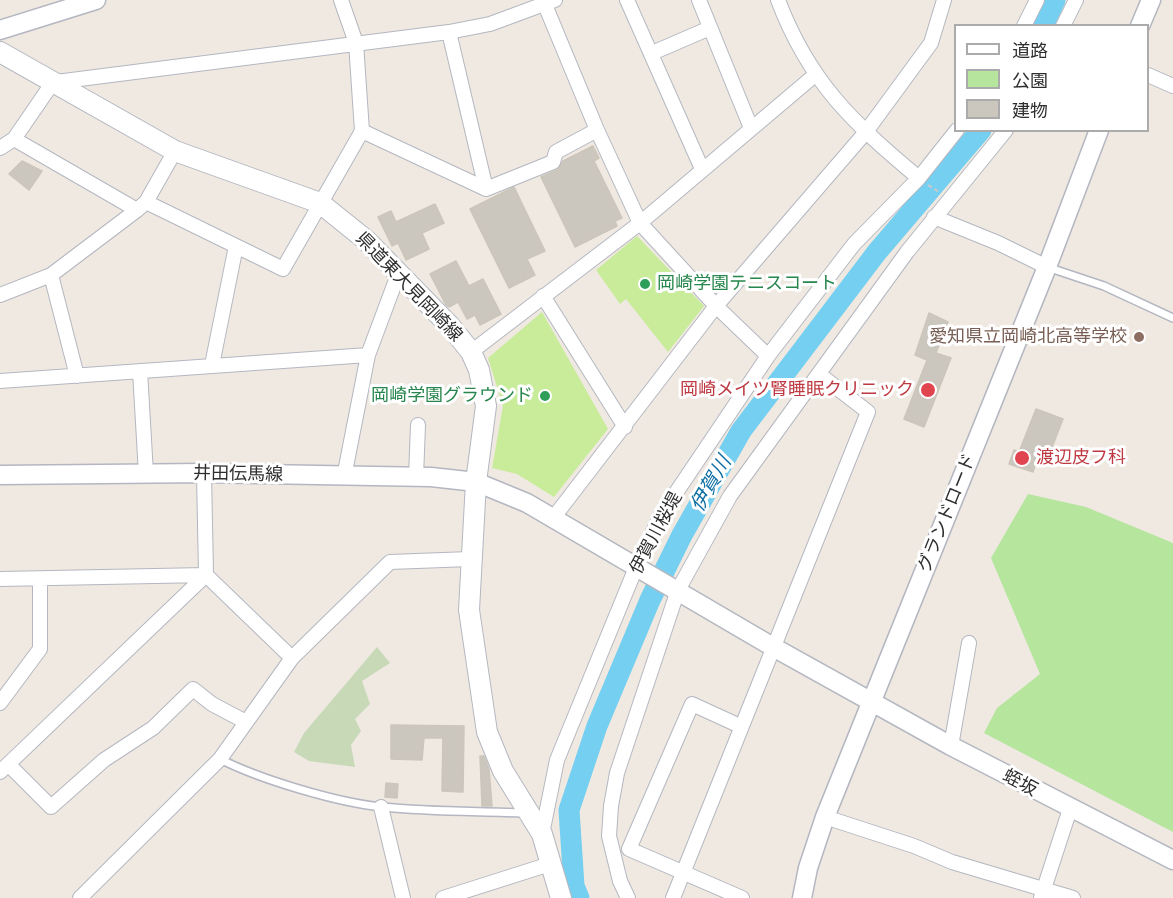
<!DOCTYPE html>
<meta charset="utf-8">
<style>
body{margin:0}
#map{position:relative;width:1173px;height:898px;overflow:hidden;background:#efe9e1;font-family:Inter,"Noto Sans JP",sans-serif}
canvas{display:block}
.legend{position:absolute;left:954px;top:24px;width:195px;height:108px;box-sizing:border-box;background:#fff;border:2px solid #ababab;margin:0;padding:8px 10px;list-style:none;font-size:18px;color:#2e2e2e}
.legend li{display:flex;align-items:center;gap:12px;height:30px}
.legend b{width:30px;border:2px solid #ababab}
</style>
<div id="map">
<canvas width="1173" height="898"></canvas>
<ul class="legend">
<li><b style="height:8px;background:#fff"></b>道路</li>
<li><b style="height:16px;background:#b6e59e"></b>公園</li>
<li><b style="height:16px;background:#cbc7bf"></b>建物</li>
</ul>
</div>
<script>
const ctx = document.querySelector('canvas').getContext('2d');
ctx.lineJoin = 'round';
function fillPath(path, color) { ctx.fillStyle = color; ctx.fill(path, 'evenodd'); }
function stroke(path, color, width, dash) { ctx.strokeStyle = color; ctx.lineWidth = width; ctx.lineCap = dash ? 'butt' : 'round'; ctx.setLineDash(dash || []); ctx.stroke(path); }
function write(font, color, halo, rows, align = 'center') {
  ctx.font = font + ' Inter,"Noto Sans JP",sans-serif'; ctx.lineWidth = 6; ctx.setLineDash([]); ctx.textBaseline = 'middle'; ctx.strokeStyle = halo; ctx.fillStyle = color; for (const [text, x, y, turn = 0] of rows) {
    ctx.save(); ctx.translate(x, y); ctx.rotate((+turn || 0) * Math.PI / 180); ctx.textAlign = isNaN(turn) ? turn : align; if (halo) ctx.strokeText(text, 0, 0); ctx.fillText(text, 0, 0); ctx.restore();
  }
}
const green = new Path2D(`
 M1028,494L1086,507L1173,543V832L984,733L997,708L1040,674L991,558Z`);
const cemetery = new Path2D(`
 M377,647L390,663L362,681L370,704L355,719L361,731L351,745L355,767L309,761L294,752L304,733Z`);
const pitch = new Path2D(`
 M637,236L704,306L668,352L626,299L620,304L596,270Z
 M542,312L608,429L554,497L517,474L492,468L503,406L488,358Z`);
const river = new Path2D(`
 M1043,26L1055,0
 M579,898L574,886L569,810L597,726L650,600L682,535L741,431L877,252L981,130`);
const building = new Path2D(`
 M593,146L599,158L594,161L622,218L615,221L617,226L575,247L541,177L557,170L563,161Z
 M22,161L42,171L29,190L9,174Z
 M514,187L545,251L527,259L535,275L509,288L470,209Z
 M435,204L444,223L422,233L429,249L406,260L398,243L392,246L378,217L391,211L396,222Z
 M456,261L469,286L483,279L501,314L480,325L475,315L467,319L458,302L449,307L446,305L430,274Z
 M929,313L948,322L936,353L951,358L924,427L904,419L927,360L915,355Z
 M1036,409L1063,419L1051,450L1041,446L1033,472L1009,464L1014,450L1019,452Z
 M391,725L464,726L463,792L442,791L443,738H424L422,760L391,759Z
 M480,756H484L489,769L492,806H482Z
 M386,783L398,784L397,798L385,797Z`);
const path = new Path2D(`
 M928,185L939,192`);
const service = new Path2D(`
 M1047,267L1104,286L1173,318
 M220,759C259,779 338,803 383,807C430,812 478,811 526,813`);
const minor = new Path2D(`
 M543,0L597,130L640,223L716,306L768,356
 M627,0L702,169
 M699,0L751,128
 M778,0C809,82 853,123 919,178
 M1024,26L1037,0
 M1063,26L1076,0
 M449,32L486,189
 M652,53L710,28
 M1148,75L1173,86
 M362,131L486,189L553,162L556,152L597,130
 M14,139L137,210
 M0,148L14,139L49,88L56,82L449,32L490,24L555,0
 M146,202L283,269L362,131L356,43L341,0
 M934,217L998,243L1047,267
 M51,275L77,376
 M0,295L51,275L137,210L146,202L175,151
 M543,296L625,427
 M471,352L640,223L815,75
 M212,365L236,246
 M140,371L146,474
 M0,381L368,355
 M204,473L206,575L292,658
 M344,477L368,355L399,272
 M416,477L418,425
 M554,517L716,306L865,133L931,43L944,0
 M0,579L206,575
 M0,703L40,649V580
 M740,726L692,704L629,849L742,898
 M951,746L969,643
 M9,765L51,807L104,760L153,728L193,689L212,704L246,722
 M0,772L206,575
 M381,807L403,898
 M825,817L914,846L952,862L1073,898
 M542,834L557,760L637,565L661,515L768,356L854,244L919,178L957,130
 M80,898L220,759L292,658L390,562L470,559
 M443,898L550,864
 M628,898L620,881L609,836L611,806L617,773L678,590L730,496L907,252L1006,130
 M673,898L868,412L819,374
 M1041,898L1070,809`);
const tertiary = new Path2D(`
 M1140,26L1151,0
 M0,30L96,0
 M0,475L204,473L431,477L476,482L527,503L773,647L951,746L1173,860
 M802,898L808,868L825,817L1047,267L1099,130`);
const secondary = new Path2D(`
 M0,52L175,151L320,203L366,240L451,327L471,352L479,370L486,406L476,482L469,610L487,732L503,771L542,834L561,898`);
const markers = [
 [645,284,6,"#2e9e5b"],
 [1139,337,6,"#8d6e63"],
 [928,390,8,"#e0444e"],
 [545,396,6,"#2e9e5b"],
 [1022,458,8,"#e0444e"]
];
const leisureNames = [
 ["岡崎学園テニスコート",657,284],
 ["岡崎学園グラウンド",533,396,"right"]
];
const streetNames = [
 ["県道東大見岡崎線",409,287,46],
 ["井田伝馬線",238,474,1],
 ["グランドロード",947,513,-68],
 ["伊賀川桜堤",656,533,-62],
 ["蛭坂",1020,783,28]
];
const educationNames = [
 ["愛知県立岡崎北高等学校",1127,337]
];
const healthNames = [
 ["岡崎メイツ腎睡眠クリニック",914,390],
 ["渡辺皮フ科",1036,458,"left"]
];
const waterNames = [
 ["伊賀川",711,484,-60]
];
fillPath(green, '#b6e59e');
fillPath(cemetery, '#c8d9b8');
fillPath(pitch, '#c9ec9a');
stroke(river, '#75cff0', 21);
fillPath(building, '#cbc7bf');
stroke(building, '#cbc5ba', 1.5);
stroke(service, '#b4b7c1', 10);
stroke(minor, '#b4b7c1', 16);
stroke(tertiary, '#b4b7c1', 21);
stroke(secondary, '#b4b7c1', 22);
stroke(path, '#c9c9c9', 2, [4.5, 3]);
stroke(service, '#fff', 7);
stroke(minor, '#fff', 14);
stroke(tertiary, '#fff', 18);
stroke(secondary, '#fff', 20);
for (const [x, y, r, color] of markers) { const dot = new Path2D(); dot.arc(x, y, r, 0, 2 * Math.PI); ctx.fillStyle = color; ctx.fill(dot); stroke(dot, '#fff', 2); }
write('18px', '#27864d', '#fff', leisureNames, 'left');
write('18px', '#2e2e2e', '#fff', streetNames);
write('18px', '#785e54', '#fff', educationNames, 'right');
write('18px', '#be3a42', '#fff', healthNames, 'right');
write('italic 20px', '#0d6fa3', '#fff', waterNames);
</script>
